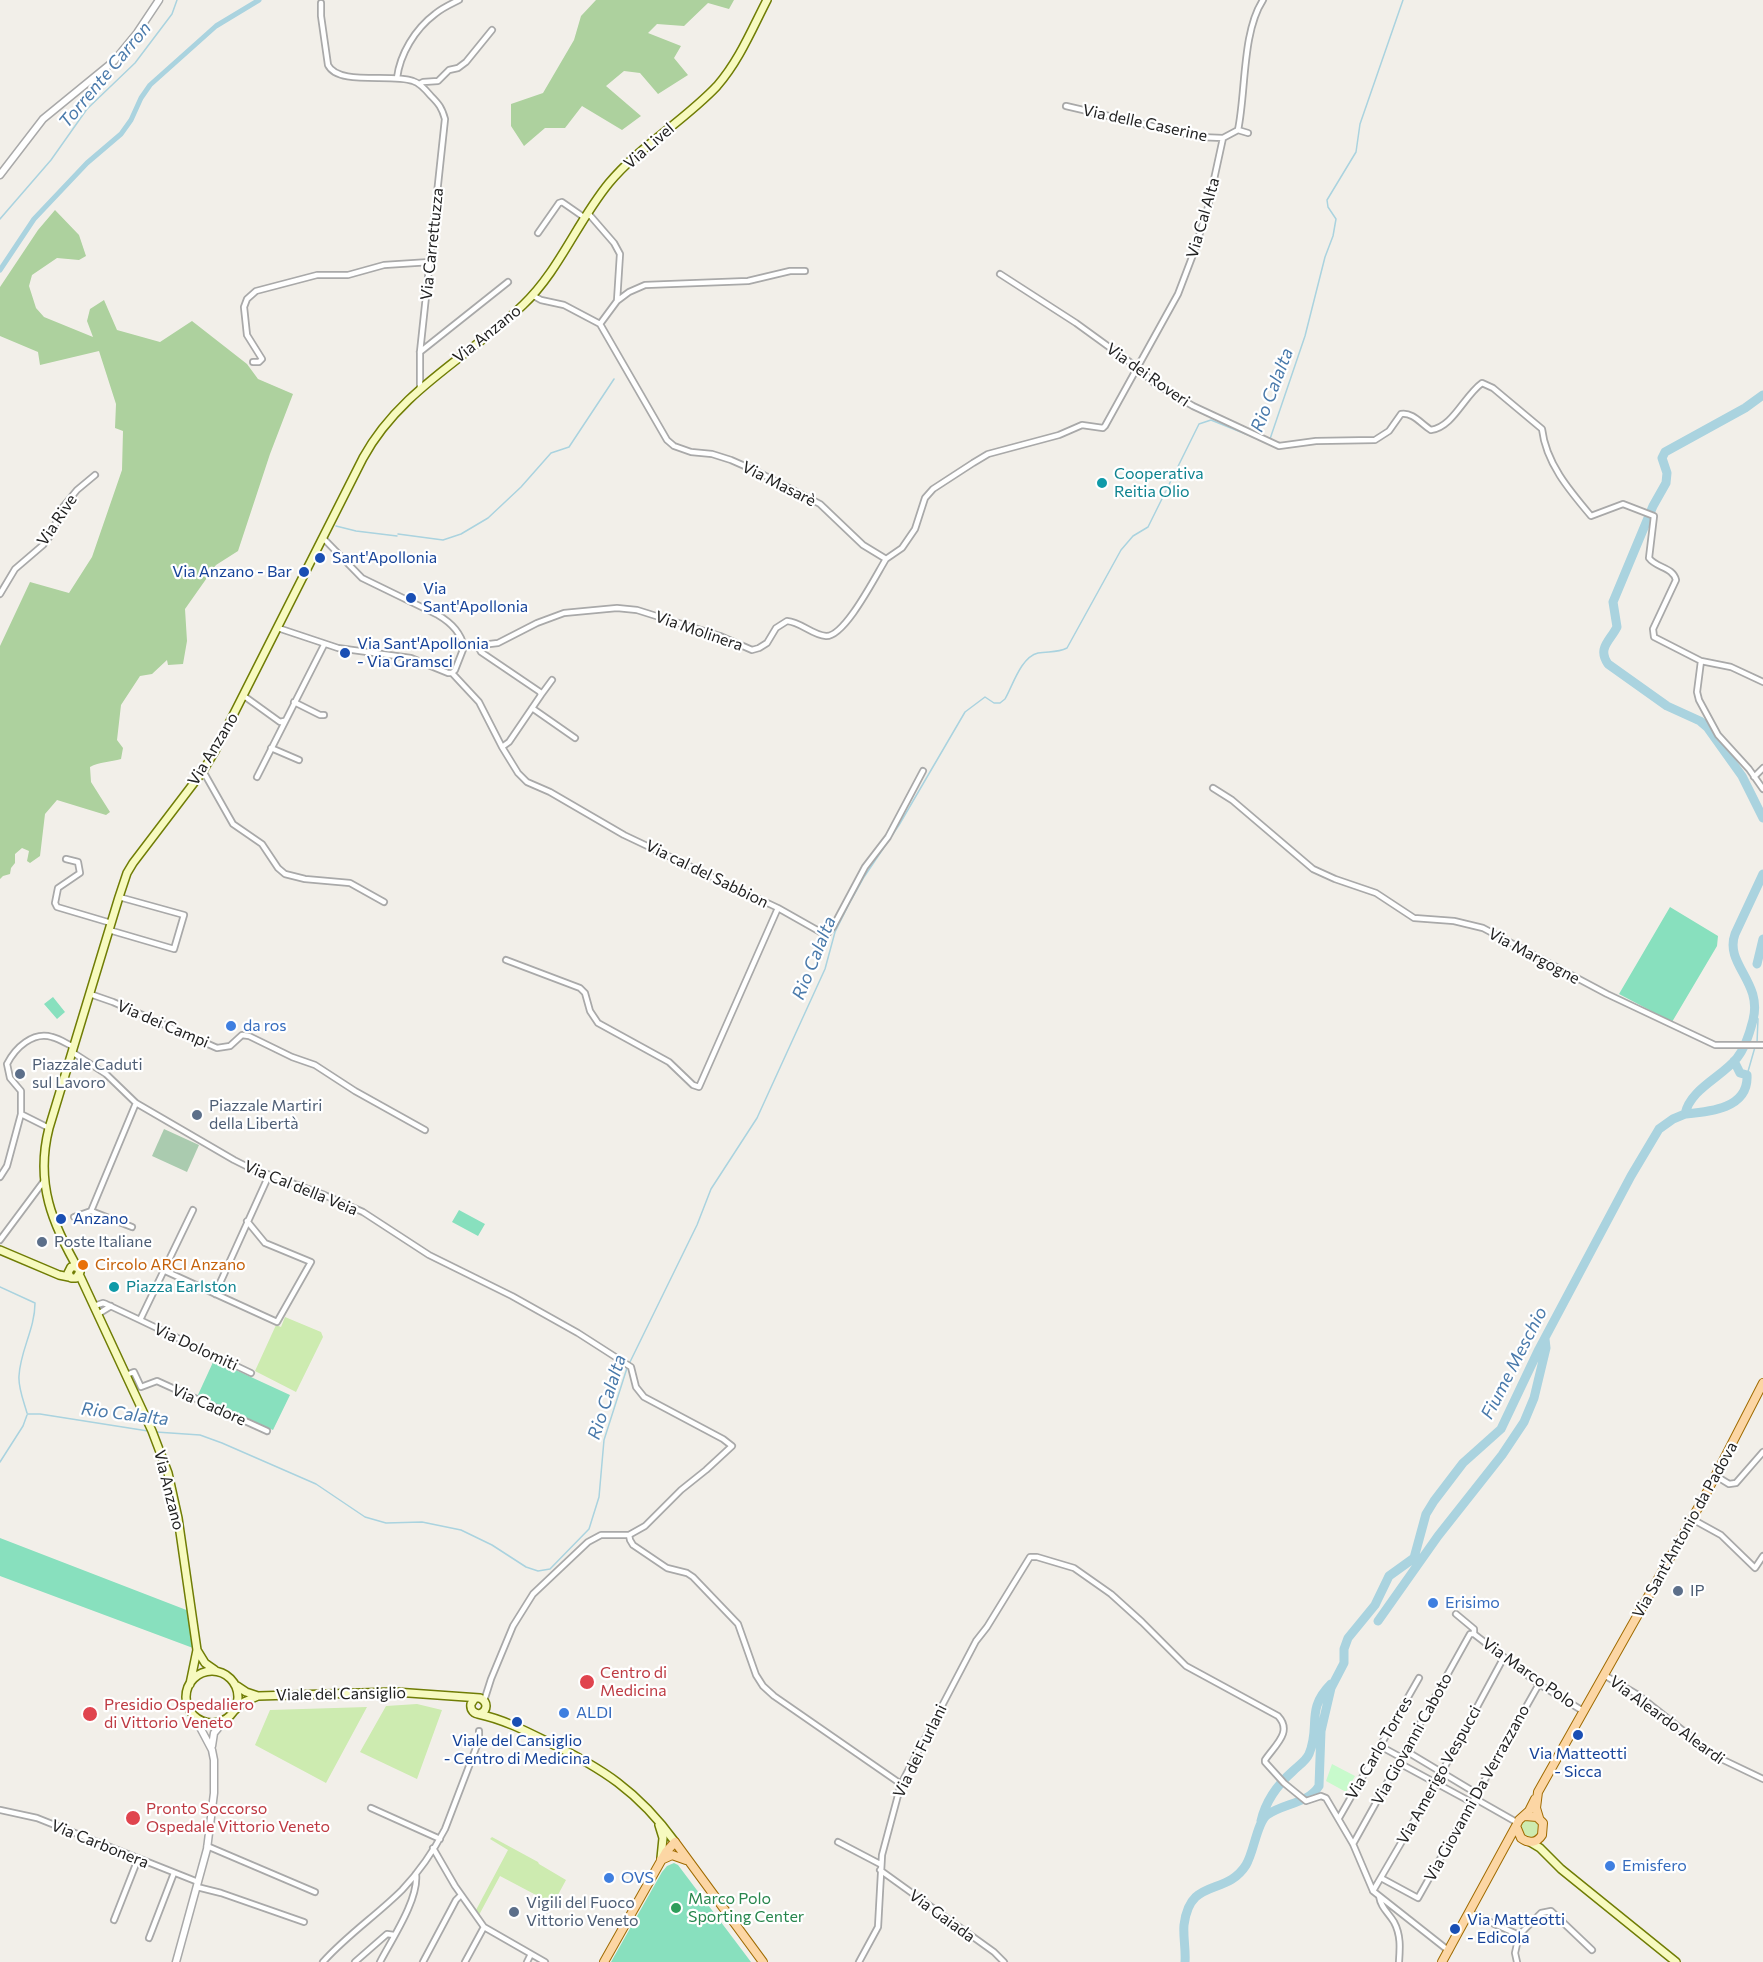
<!DOCTYPE html>
<meta charset="utf-8">
<style>
body{margin:0}
canvas{display:block;background:#f2efe9}
</style>
<canvas width="1763" height="1962"></canvas>
<script>
const ctx = document.querySelector('canvas').getContext('2d');
ctx.lineJoin = 'round';
function fillPath(path, color) { ctx.fillStyle = color; ctx.fill(path, 'evenodd'); }
function stroke(path, color, width, dash) { ctx.strokeStyle = color; ctx.lineWidth = width; ctx.lineCap = dash ? 'butt' : 'round'; ctx.setLineDash(dash || []); ctx.stroke(path); }
function write(font, color, halo, rows, align = 'center') {
  ctx.font = font + ' Commissioner,sans-serif'; ctx.lineWidth = 4.5; ctx.setLineDash([]); ctx.textBaseline = 'middle'; ctx.strokeStyle = halo; ctx.fillStyle = color; for (const [text, x, y, turn = 0] of rows) {
    ctx.save(); ctx.translate(x, y); ctx.rotate((+turn || 0) * Math.PI / 180); ctx.textAlign = isNaN(turn) ? turn : align; if (halo) ctx.strokeText(text, 0, 0); ctx.fillText(text, 0, 0); ctx.restore();
  }
}
const grass = new Path2D(`
 M285,1317L321,1332L323,1337L296,1392L255,1371L276,1325L281,1327Z
 M417,1704L442,1710L417,1779L360,1752L386,1706Z
 M367,1707L326,1783L255,1745L270,1710Z
 M1532,1818L1540,1825L1538,1836L1529,1840L1520,1834V1824L1525,1819Z
 M492,1837L538,1862L539,1864L566,1880L553,1904L500,1876L479,1915L476,1910L508,1850L490,1839Z`);
const forest = new Path2D(`
 M596,0H734L729,9L708,3L684,26L657,24L648,33L681,46L674,58L688,75L658,94L640,73L624,71L606,86L641,116L622,130L582,106L565,128H545L524,146L511,126V104L543,93L574,40L581,16Z
 M55,210L79,235L86,256L79,260L57,258L32,275L29,286L36,308L44,317L93,337L87,321L90,309L104,300L117,330L160,342L192,321L247,364L258,379L293,394L270,454L238,551L216,565L185,609L187,641L183,664L168,665L167,660L152,674L140,676L121,705L117,740L123,748L121,759C111,762 99,762 90,767L91,782L110,812L106,815L57,800L45,814L40,856L30,863L27,861L29,851L22,848L15,854V863L11,868L10,874L3,876L0,879V646L30,582L69,593L92,557L122,470L123,431L115,428L116,404L99,351L40,365L38,352L0,336V287L38,230Z`);
const cemetery = new Path2D(`
 M164,1129L199,1145L187,1172L152,1156Z`);
const park = new Path2D(`
 M1332,1764L1355,1776L1346,1792L1326,1781Z`);
const pitch = new Path2D(`
 M1670,907L1718,936L1717,946L1672,1022L1619,994Z
 M53,997L65,1012L57,1019L44,1004Z
 M459,1210L485,1224L478,1236L452,1222Z
 M214,1360L290,1395L273,1430L197,1397Z
 M0,1538L189,1611L193,1648L0,1576Z
 M674,1863L678,1865L751,1962H611L662,1872L667,1866Z`);
const stream = new Path2D(`
 M0,219L51,160L87,109L135,63L172,14L177,0
 M1270,439L1305,336L1325,257L1333,236L1336,219L1328,207L1327,200L1356,152L1360,124L1403,0
 M336,526L356,531L397,536
 M398,534L443,540L461,534L488,518L521,487L551,453L569,447L614,379
 M1755,1014L1758,1019L1757,1043
 M1747,1075L1755,1047
 M0,1287L35,1303C35,1329 20,1351 19,1376C18,1388 24,1402 27,1413
 M629,1364L697,1225L711,1189L757,1118L825,969L835,932L849,904L864,877L899,825L965,712L985,697L994,703H1000L1005,699C1013,685 1021,657 1038,653C1049,651 1057,653 1067,648L1121,550L1133,536L1148,527L1199,424L1211,420L1268,443
 M28,1414H40L148,1431
 M156,1432L200,1435L222,1443L316,1484L365,1517L386,1523L422,1522L461,1530L492,1545L526,1567L538,1571L550,1569L589,1529L599,1497L604,1440L627,1368
 M0,1462L23,1426L27,1415`);
const canal = new Path2D(`
 M0,270L34,219L87,163L121,134L131,120L141,98L150,85L216,26L259,0`);
const river = new Path2D(`
 M1763,395L1745,408L1665,452L1662,458L1667,473L1666,483L1653,506L1613,602L1617,627C1610,641 1597,648 1608,664L1667,706L1700,721L1707,727L1742,776L1763,818
 M1757,964L1763,939
 M1685,1114C1708,1112 1749,1109 1747,1075L1740,1073L1734,1061
 M1378,1621L1438,1536L1502,1455L1524,1422L1534,1398L1546,1348L1545,1339
 M1261,1821C1266,1800 1277,1785 1293,1771C1299,1765 1306,1761 1309,1754C1321,1726 1305,1710 1331,1684
 M1185,1962C1186,1950 1183,1937 1184,1925C1190,1876 1226,1897 1246,1865C1254,1852 1257,1822 1267,1815C1283,1803 1308,1804 1319,1786L1321,1731L1331,1688L1344,1663V1649L1348,1638L1375,1605L1389,1576L1414,1558L1426,1514L1434,1501L1463,1463L1501,1429L1539,1349L1631,1176L1659,1129L1673,1119L1685,1114C1690,1089 1722,1077 1737,1058C1745,1048 1750,1032 1753,1020C1763,982 1724,964 1735,934L1763,874`);
const minor = new Path2D(`
 M321,3V16L328,65C338,86 392,73 413,81C420,83 426,90 431,96C439,104 442,108 445,119L420,352V388
 M397,78C400,54 415,29 435,14C442,8 451,4 459,0
 M419,84L423,82L438,81L449,70L458,68L466,62L492,30
 M1066,106L1199,137L1223,138
 M1238,130L1248,133
 M588,213L614,243L620,254L617,301
 M538,233L559,203L562,202L585,218
 M1000,274L1076,323L1138,368L1154,383L1193,406L1279,446L1316,441L1375,440L1389,431L1401,414C1413,412 1421,424 1431,430C1453,427 1464,396 1482,383L1493,388L1542,429C1546,463 1569,490 1591,516L1623,504L1654,516L1649,558C1656,568 1673,567 1676,580L1653,629L1654,637L1701,661L1731,667L1763,682
 M532,295L541,300L564,305L600,324L667,440L674,446L691,452L712,454L731,460L756,471L820,504L863,545L886,559L902,548L915,529L925,498L933,489L973,463L988,454L1059,435L1082,425L1103,428L1105,426L1178,294L1194,252L1208,207L1223,138L1238,130C1246,92 1242,32 1263,0
 M600,324L617,301L629,292L645,285L748,281L790,271H805
 M420,352L508,282
 M253,362H259L262,359L247,335L244,307L247,299L256,291L317,275H348L384,265L430,262
 M0,594L15,569L43,545L50,536L63,507L77,490L95,475
 M278,628L338,648L411,658L448,673H452L455,670L464,647C461,633 450,622 438,615L362,578L323,538
 M478,646L481,652L540,692L541,695L509,742L502,747
 M464,647L498,643L537,623L564,613L617,608L637,610L720,636L752,650L759,648L767,643L776,628L787,621C801,622 812,635 826,636C845,637 876,575 886,559
 M1701,661L1697,692L1699,700L1718,735L1749,769L1763,789
 M452,673L479,702L502,747L518,773L527,782L550,792L624,835L778,908L699,1087L693,1085L669,1062L598,1023L590,1011L585,993L580,988L506,960
 M541,695L552,680
 M244,696L280,722L284,721
 M294,702L320,715H324
 M532,708L575,738
 M271,748L299,760
 M203,771L233,824L262,844L278,868L285,874L305,879L350,883L384,902
 M257,777L324,645
 M1754,777L1763,768
 M1213,788L1232,800L1313,869L1335,879L1376,893L1414,918L1454,921L1483,928L1607,994L1715,1045H1763
 M66,859L78,862L80,873L58,888L55,903L57,907L111,923
 M778,908L824,934L828,933L833,927L865,867L888,837L923,771
 M109,930L174,949L184,915L119,897
 M90,994L113,1002L217,1048L230,1046L242,1035L249,1036L292,1057L315,1065L355,1091L425,1130
 M72,1052L106,1074L136,1103L234,1160L248,1167L322,1194L363,1212L429,1255L512,1296L578,1333L631,1367L636,1387L644,1397L723,1439L732,1446L706,1470L681,1490L645,1526L629,1535H601L588,1542L533,1594L513,1626L491,1679L484,1701
 M49,1128L21,1114V1091L10,1078L7,1064C15,1048 33,1031 52,1037C60,1039 67,1044 74,1047
 M0,1177L7,1166L21,1114
 M74,1217L91,1211
 M132,1227L91,1211L136,1103
 M0,1240L44,1181
 M163,1270L277,1322L311,1262L265,1243L247,1221
 M215,1294L269,1175
 M94,1306L103,1303L106,1304L140,1320L193,1210
 M98,1314L111,1306
 M140,1320L251,1373
 M126,1375L134,1372L141,1387L157,1381L267,1431
 M1716,1476L1729,1484L1736,1483L1763,1452
 M1692,1519L1721,1535L1755,1568L1763,1556
 M629,1535L630,1540L633,1545L667,1568L687,1573L693,1577L738,1624L756,1675L763,1686L774,1696L901,1784
 M1456,1614L1474,1629V1634
 M1604,1675L1638,1695L1715,1756L1763,1779
 M1380,1746L1402,1758
 M1406,1751L1476,1793
 M1399,1763L1471,1802
 M1474,1798L1518,1823
 M371,1808L440,1839
 M0,1810L37,1818L198,1882
 M1339,1818L1419,1678
 M838,1842L880,1864
 M1353,1844L1470,1634H1474L1539,1684L1583,1711
 M207,1846L315,1892
 M433,1848L455,1886L484,1927L545,1962
 M880,1870L994,1952L1004,1962
 M1381,1878L1418,1898L1539,1684
 M197,1887L221,1893L304,1922
 M1373,1891L1436,1783L1504,1657
 M1379,1896C1381,1908 1388,1912 1394,1922C1401,1935 1400,1948 1399,1962
 M1470,1913L1519,1935L1515,1953L1517,1962
 M114,1920L138,1859
 M1519,1935L1541,1913L1551,1911L1592,1950
 M149,1938L174,1873
 M323,1962C347,1935 377,1915 402,1890C418,1873 434,1850 445,1829L479,1740V1731
 M355,1962L387,1934L394,1935
 M380,1962C392,1939 419,1899 416,1874
 M423,1962L456,1900L461,1895
 M465,1962L484,1927
 M527,1962L531,1954
 M859,1962L878,1927L882,1855L901,1784L976,1641L987,1627L1030,1557H1037L1074,1568L1111,1594L1142,1622L1186,1666L1278,1716C1293,1732 1275,1745 1265,1760V1762L1284,1783L1306,1801L1321,1796L1326,1798L1353,1844L1373,1891L1449,1951`);
const tertiary = new Path2D(`
 M0,175L43,119L114,61L137,33L159,0
 M212,1746L214,1733L224,1721
 M176,1962L207,1849L214,1793V1760L212,1750L194,1716`);
const secondary = new Path2D(`
 M0,1250L59,1275L69,1277
 M77,1267H71L68,1273L71,1278H76L80,1272C52,1224 35,1183 49,1128L119,897L127,873L133,863L203,771L215,751L363,458C400,390 469,357 523,305C559,271 577,222 609,183C640,146 684,121 717,86C739,61 752,29 767,0
 M79,1274L152,1431L168,1473L178,1518L197,1650L190,1684
 M197,1650L205,1663L215,1670
 M186 1697a26 26 0 1 1 52 0a26 26 0 1 1-52 0Z
 M237,1686L246,1692L258,1696
 M235,1710L244,1702L258,1696L395,1692L480,1698C488,1702 488,1710 480,1714C474,1714 470,1710 471,1704L475,1698
 M478,1714C502,1719 524,1730 546,1741C602,1768 638,1791 675,1842
 M659,1825L663,1838L661,1858
 M1530,1842L1540,1848L1561,1869L1676,1962`);
const primary = new Path2D(`
 M1525,1816L1537,1817L1543,1823L1542,1835C1537,1843 1529,1844 1521,1838L1516,1826L1519,1820L1529,1811L1535,1799
 M1539,1818L1536,1808L1538,1792L1707,1492L1763,1383
 M661,1860L672,1855L686,1860
 M604,1962L666,1852L675,1842L763,1962
 M1442,1962L1516,1826`);
const markers = [
 [1102,483,6,"#0f9aa8"],
 [320,558,6,"#1a4fb4"],
 [304,572,6,"#1a4fb4"],
 [411,598,6,"#1a4fb4"],
 [345,653,6,"#1a4fb4"],
 [231,1026,6,"#3f7fe0"],
 [20,1074,6,"#5c6f8a"],
 [197,1115,6,"#5c6f8a"],
 [61,1219,6,"#1a4fb4"],
 [42,1242,6,"#5c6f8a"],
 [83,1265,6,"#e8710a"],
 [114,1287,6,"#0f9aa8"],
 [1678,1591,6,"#5c6f8a"],
 [1433,1603,6,"#3f7fe0"],
 [587,1682,8,"#e0444e"],
 [564,1713,6,"#3f7fe0"],
 [90,1714,8,"#e0444e"],
 [517,1722,6,"#1a4fb4"],
 [1578,1735,6,"#1a4fb4"],
 [133,1818,8,"#e0444e"],
 [1610,1866,6,"#3f7fe0"],
 [609,1878,6,"#3f7fe0"],
 [676,1908,6,"#2e9e5b"],
 [514,1912,6,"#5c6f8a"],
 [1455,1929,6,"#1a4fb4"]
];
const streetNames = [
 ["Via delle Caserine",1145,123,12],
 ["Via Livel",649,146,-41],
 ["Via Cal Alta",1203,218,-74],
 ["Via Carrettuzza",432,244,-84],
 ["Via Anzano",487,334,-39],
 ["Via dei Roveri",1148,375,35],
 ["Via Masarè",779,484,27],
 ["Via Rive",57,520,-56],
 ["Via Molinera",699,631,19],
 ["Via Anzano",213,749,-59],
 ["Via cal del Sabbion",707,874,26],
 ["Via Margogne",1534,956,28],
 ["Via dei Campi",163,1024,23],
 ["Via Cal della Veia",301,1188,22],
 ["Via Dolomiti",196,1347,25],
 ["Via Cadore",209,1405,24],
 ["Via Anzano",169,1490,76],
 ["Via Sant'Antonio da Padova",1685,1530,-61],
 ["Via Marco Polo",1529,1673,35],
 ["Viale del Cansiglio",341,1694,-1],
 ["Via Aleardo Aleardi",1667,1720,36],
 ["Via Giovanni Caboto",1412,1739,-61],
 ["Via Carlo Torres",1379,1748,-60],
 ["Via dei Furlani",920,1751,-64],
 ["Via Amerigo Vespucci",1439,1775,-61],
 ["Via Giovanni Da Verrazzano",1477,1793,-61],
 ["Via Carbonera",100,1844,22],
 ["Via Gaiada",942,1916,36]
];
const cultureNames = [
 ["Cooperativa",1114,474],
 ["Reitia Olio",1114,492],
 ["Piazza Earlston",126,1287]
];
const transitNames = [
 ["Sant'Apollonia",332,558],
 ["Via Anzano - Bar",292,572,"right"],
 ["Via",423,589],
 ["Sant'Apollonia",423,607],
 ["Via Sant'Apollonia",357,644],
 ["- Via Gramsci",357,662],
 ["Anzano",73,1219],
 ["Viale del Cansiglio",517,1741,"center"],
 ["- Centro di Medicina",517,1759,"center"],
 ["Via Matteotti",1578,1754,"center"],
 ["- Sicca",1578,1772,"center"],
 ["Via Matteotti",1467,1920],
 ["- Edicola",1467,1938]
];
const shopNames = [
 ["da ros",243,1026],
 ["Erisimo",1445,1603],
 ["ALDI",576,1713],
 ["Emisfero",1622,1866],
 ["OVS",621,1878]
];
const serviceNames = [
 ["Piazzale Caduti",32,1065],
 ["sul Lavoro",32,1083],
 ["Piazzale Martiri",209,1106],
 ["della Libertà",209,1124],
 ["Poste Italiane",54,1242],
 ["IP",1690,1591],
 ["Vigili del Fuoco",526,1903],
 ["Vittorio Veneto",526,1921]
];
const foodNames = [
 ["Circolo ARCI Anzano",95,1265]
];
const healthNames = [
 ["Centro di",600,1673],
 ["Medicina",600,1691],
 ["Presidio Ospedaliero",104,1705],
 ["di Vittorio Veneto",104,1723],
 ["Pronto Soccorso",146,1809],
 ["Ospedale Vittorio Veneto",146,1827]
];
const leisureNames = [
 ["Marco Polo",688,1899],
 ["Sporting Center",688,1917]
];
const waterNames = [
 ["Torrente Carron",105,75,-50],
 ["Rio Calalta",1272,390,-69],
 ["Rio Calalta",814,958,-68],
 ["Fiume Meschio",1514,1363,-63],
 ["Rio Calalta",607,1397,-72],
 ["Rio Calalta",125,1414,7]
];
fillPath(grass, '#cdebb0');
fillPath(forest, '#add19e');
fillPath(cemetery, '#aacbaf');
fillPath(park, '#c8facc');
fillPath(pitch, '#88e0be');
stroke(stream, '#aad3df', 1.5);
stroke(canal, '#aad3df', 5);
stroke(river, '#aad3df', 9);
stroke(minor, '#a9a9a9', 8);
stroke(tertiary, '#a9a9a9', 9);
stroke(secondary, '#707d05', 10);
stroke(primary, '#a06b00', 10);
stroke(minor, '#fff', 4.5);
stroke(tertiary, '#fff', 6);
stroke(secondary, '#f7fabf', 7);
stroke(primary, '#fcd6a4', 8);
for (const [x, y, r, color] of markers) { const dot = new Path2D(); dot.arc(x, y, r, 0, 2 * Math.PI); ctx.fillStyle = color; ctx.fill(dot); stroke(dot, '#fff', 2); }
write('16px', '#222', '#fff', streetNames);
write('16px', '#0d838f', '#fff', cultureNames, 'left');
write('16px', '#164399', '#fff', transitNames, 'left');
write('16px', '#366cbe', '#fff', shopNames, 'left');
write('16px', '#4e5e75', '#fff', serviceNames, 'left');
write('16px', '#c56008', '#fff', foodNames, 'left');
write('16px', '#be3a42', '#fff', healthNames, 'left');
write('16px', '#27864d', '#fff', leisureNames, 'left');
write('italic 18px', '#4a7aab', '#fff', waterNames);
</script>
